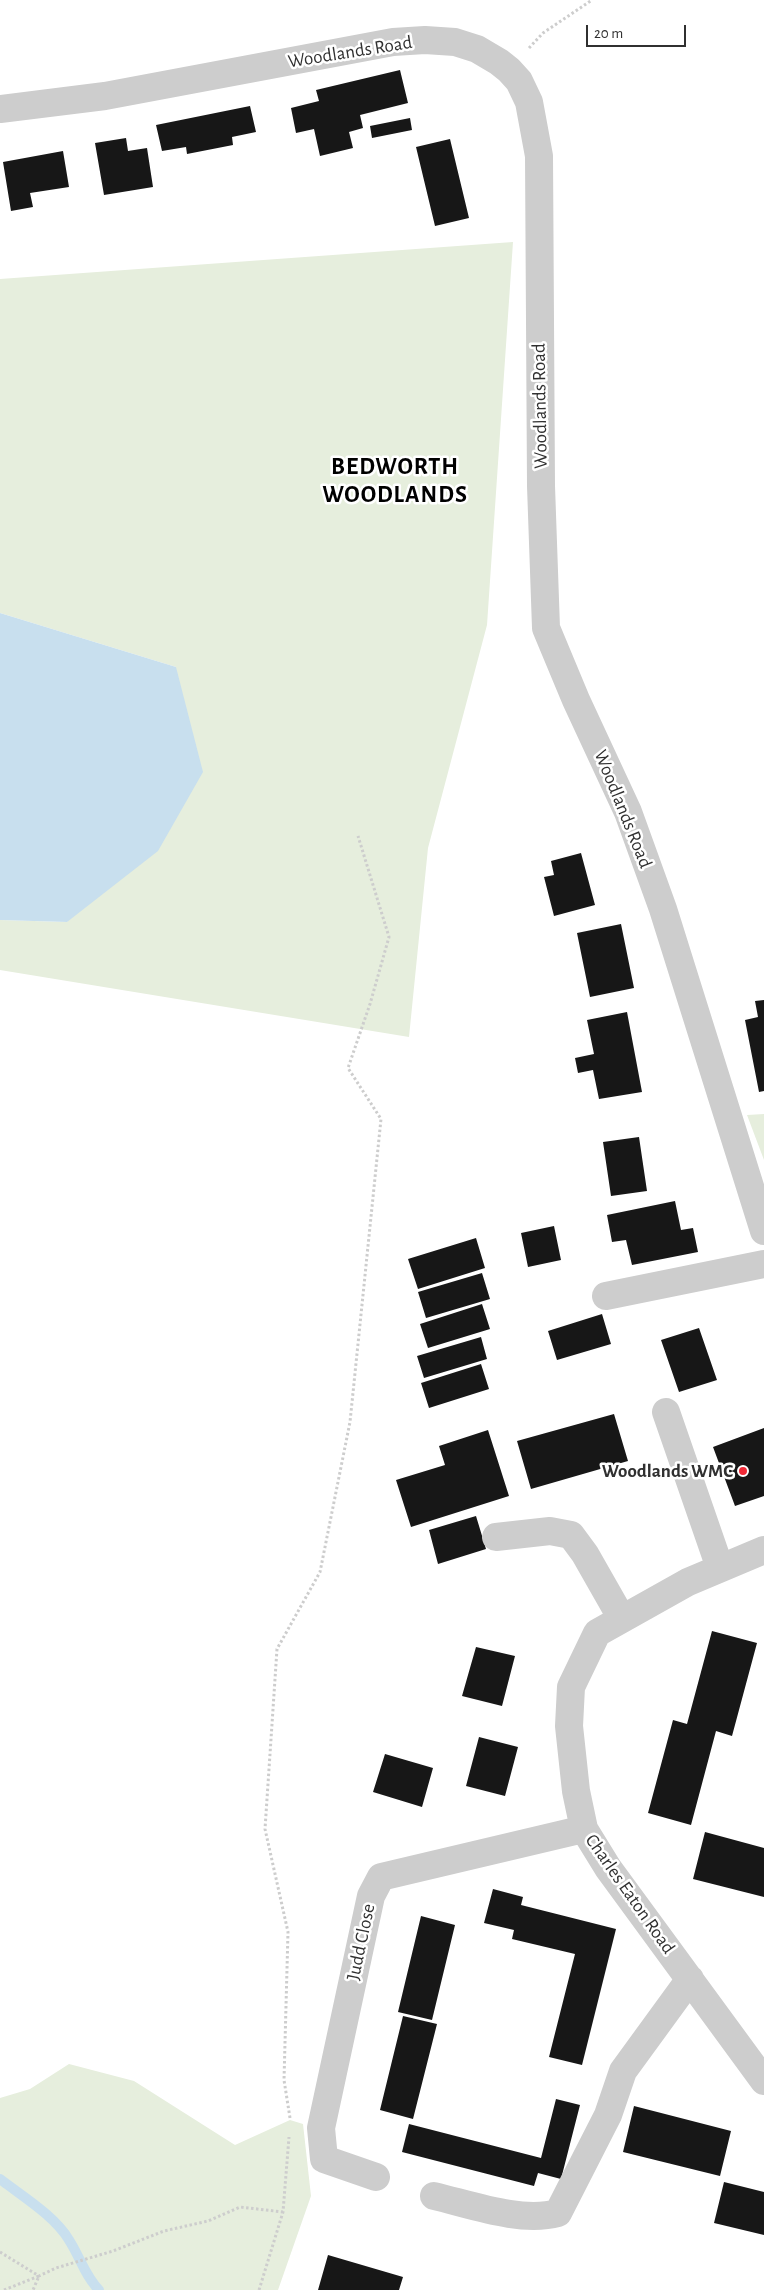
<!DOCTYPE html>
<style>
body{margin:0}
#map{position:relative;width:764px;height:2290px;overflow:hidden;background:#fff;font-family:"Alegreya Sans",sans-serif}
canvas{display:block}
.scale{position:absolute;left:586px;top:25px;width:100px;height:22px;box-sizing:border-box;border:2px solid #303030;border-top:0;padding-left:6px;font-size:15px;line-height:18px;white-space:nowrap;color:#303030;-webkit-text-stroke:4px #fff;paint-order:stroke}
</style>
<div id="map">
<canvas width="764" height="2290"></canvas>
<div class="scale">20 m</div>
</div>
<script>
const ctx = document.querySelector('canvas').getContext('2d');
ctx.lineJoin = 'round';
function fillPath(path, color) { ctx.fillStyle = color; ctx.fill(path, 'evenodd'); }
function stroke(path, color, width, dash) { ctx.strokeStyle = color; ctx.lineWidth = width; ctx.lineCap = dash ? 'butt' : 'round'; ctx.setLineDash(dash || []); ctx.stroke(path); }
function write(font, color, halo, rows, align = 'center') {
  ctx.font = font + ' "Alegreya Sans",sans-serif'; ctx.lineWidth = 5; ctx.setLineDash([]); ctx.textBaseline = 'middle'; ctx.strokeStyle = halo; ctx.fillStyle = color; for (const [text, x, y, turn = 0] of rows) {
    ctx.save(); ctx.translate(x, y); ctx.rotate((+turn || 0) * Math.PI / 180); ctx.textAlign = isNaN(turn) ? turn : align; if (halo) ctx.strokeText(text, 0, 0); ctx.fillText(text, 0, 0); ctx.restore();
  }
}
const green = new Path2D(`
 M513,242L487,625L428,848L409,1037L0,970V920L67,922L176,667L0,613V279Z
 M764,1114V1160L747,1115Z
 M69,2064L134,2081L235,2145L290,2120L303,2124L311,2196L278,2290H0V2098L30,2089Z`);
const water = new Path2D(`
 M0,613L176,667L203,772L158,851L67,922L0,920Z`);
const stream = new Path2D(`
 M0,2179C22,2196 55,2216 69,2240C80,2257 85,2276 99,2290`);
const building = new Path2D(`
 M400,70L408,103L360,115L363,128L349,132L353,148L320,156L314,129L296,133L291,108L319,101L316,90Z
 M250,106L256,132L232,137L233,145L187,154L186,147L162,151L156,125Z
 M410,118L412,130L372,138L370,126Z
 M126,138L128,151L147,148L153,187L104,195L95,143Z
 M450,139L469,218L435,226L416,147Z
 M63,151L69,187L30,193L33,207L11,211L3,162Z
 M581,853L595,905L554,916L544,877L554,875L551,861Z
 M621,924L634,988L590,997L577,933Z
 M764,1000V1091L759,1092L745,1020L758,1017L755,1001Z
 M627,1012L642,1092L599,1099L593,1070L578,1073L575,1058L594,1054L587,1020Z
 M639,1137L647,1191L611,1196L603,1142Z
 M675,1201L681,1230L693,1228L698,1252L632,1265L626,1240L612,1242L607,1215Z
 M554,1226L561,1260L528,1267L521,1233Z
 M476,1238L485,1268L418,1289L408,1259Z
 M482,1273L490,1299L426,1318L418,1292Z
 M482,1304L490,1329L428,1348L420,1324Z
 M602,1314L611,1344L557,1360L548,1331Z
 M699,1328L717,1380L679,1392L661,1340Z
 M481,1337L487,1359L424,1378L417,1356Z
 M481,1364L489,1389L429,1408L421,1383Z
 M614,1414L628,1461L531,1489L517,1441Z
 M764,1428V1496L735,1506L713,1447Z
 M488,1430L509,1496L411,1527L396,1480L445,1465L439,1446Z
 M476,1516L486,1549L438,1564L429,1530Z
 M712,1631L757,1643L732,1736L716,1731L691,1825L648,1813L673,1720L687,1724Z
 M476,1647L515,1656L502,1706L462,1696Z
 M479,1737L518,1747L505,1796L466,1786Z
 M385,1754L433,1768L422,1807L373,1792Z
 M705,1832L764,1848V1897L693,1879Z
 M493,1889L523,1897L521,1905L616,1929L582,2065L549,2057L575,1954L512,1939L514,1930L484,1923Z
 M421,1916L455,1925L432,2020L398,2012Z
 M403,2016L437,2024L413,2119L380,2110Z
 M556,2099L580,2105L561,2179L538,2173L534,2186L402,2152L409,2124L541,2158Z
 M634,2106L731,2131L720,2176L623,2152Z
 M724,2182L764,2192V2235L714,2223Z
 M328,2255L403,2277L399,2290H318Z`);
const path = new Path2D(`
 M529,48L543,33L592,0
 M290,2118L284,2080L288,1932L265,1829L277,1649L320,1572L350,1422L381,1119L348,1068L370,1004L389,937L358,836
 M0,2252L39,2276L56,2268L113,2251L164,2231L208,2221L240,2207L283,2212
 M4,2290L39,2276L33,2290
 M259,2290L283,2212L289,2137`);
const minor = new Path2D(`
 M0,109L105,96L393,42L425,40L455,42L477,49L499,62L509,70L519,81L529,102L539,156L541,486L546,628L576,700L628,812L663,909L764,1231
 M606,1296L764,1264
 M666,1412L720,1568
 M496,1537L550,1531L571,1535L585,1554L622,1619
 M764,1550L688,1582L597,1633L571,1687L569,1726L576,1791L584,1829L608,1868L764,2081
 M376,2177L324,2159L321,2128L371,1896L381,1877L584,1829
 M434,2196C472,2205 521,2223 558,2213L608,2115L623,2071L690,1979`);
const markers = [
 [743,1471,5,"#f02936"]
];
const streetNames = [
 ["Woodlands Road",350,52,-9],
 ["Woodlands Road",540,406,-91],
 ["Woodlands Road",623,809,68],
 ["Charles Eaton Road",630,1894,55],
 ["Judd Close",361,1942,-78]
];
const poiNames = [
 ["Woodlands WMC",733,1471]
];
const districtNames = [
 ["BEDWORTH",395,467],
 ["WOODLANDS",395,495]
];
fillPath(green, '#e6eedd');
fillPath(water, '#c8dfee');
stroke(stream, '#c8dfee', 10);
fillPath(building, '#171717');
stroke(path, '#cdcdcd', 3, [2.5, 2.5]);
stroke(minor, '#cdcdcd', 28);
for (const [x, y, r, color] of markers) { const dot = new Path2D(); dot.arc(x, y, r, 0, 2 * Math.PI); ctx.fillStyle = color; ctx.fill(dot); stroke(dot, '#fff', 2); }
write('19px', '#303030', '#fff', streetNames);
write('bold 19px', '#303030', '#fff', poiNames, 'right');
ctx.letterSpacing = '1px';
write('bold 24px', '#000', '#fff', districtNames);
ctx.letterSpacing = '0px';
</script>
